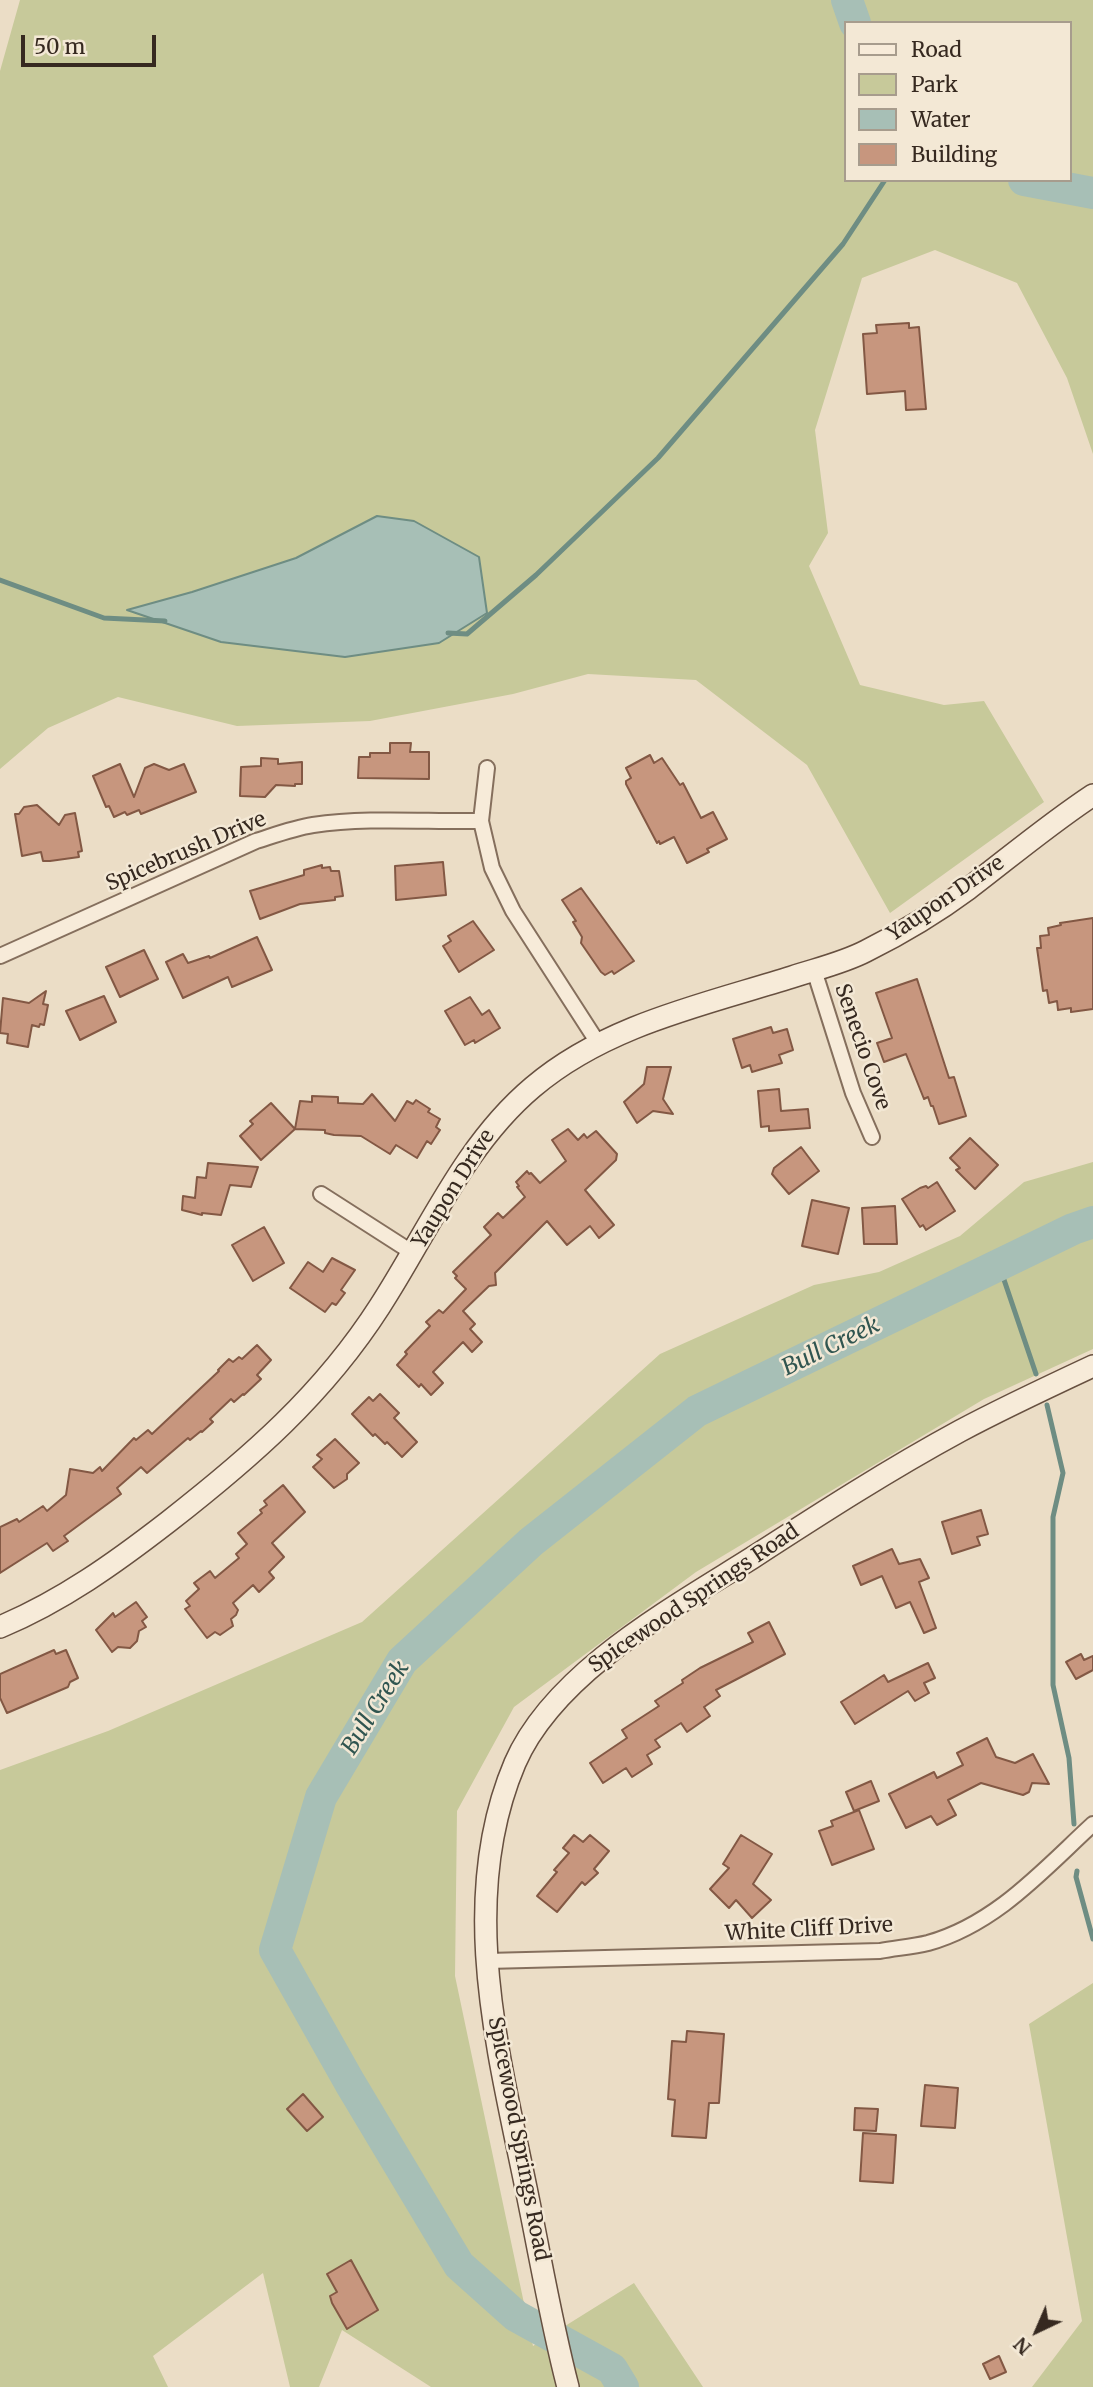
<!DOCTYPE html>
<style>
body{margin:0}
#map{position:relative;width:1093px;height:2387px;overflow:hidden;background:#ebddc6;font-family:Merriweather,serif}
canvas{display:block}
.legend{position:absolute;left:844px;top:21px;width:228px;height:161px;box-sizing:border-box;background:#f3e8d5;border:2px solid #a79c8d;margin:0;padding:9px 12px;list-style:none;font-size:21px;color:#362920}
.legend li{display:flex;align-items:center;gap:14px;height:35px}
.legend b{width:35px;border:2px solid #a79c8d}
.north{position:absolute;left:1002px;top:2296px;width:70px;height:70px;-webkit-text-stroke:5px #f3e8d5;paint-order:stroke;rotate:224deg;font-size:19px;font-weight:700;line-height:28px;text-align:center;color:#362920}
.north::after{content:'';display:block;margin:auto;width:24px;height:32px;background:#362920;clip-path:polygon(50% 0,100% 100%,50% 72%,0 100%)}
.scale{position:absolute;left:21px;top:35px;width:135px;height:32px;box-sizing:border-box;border:4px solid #362920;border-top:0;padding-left:9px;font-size:21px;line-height:24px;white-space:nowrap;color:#362920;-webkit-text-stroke:5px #f3e8d5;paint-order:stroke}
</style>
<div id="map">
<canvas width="1093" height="2387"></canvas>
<ul class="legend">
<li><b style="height:9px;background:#f7ebd9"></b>Road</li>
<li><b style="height:19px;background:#c7c99a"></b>Park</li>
<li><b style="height:19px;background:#a7bfb6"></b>Water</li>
<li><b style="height:19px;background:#c7967e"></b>Building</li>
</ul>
<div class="north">N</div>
<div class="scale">50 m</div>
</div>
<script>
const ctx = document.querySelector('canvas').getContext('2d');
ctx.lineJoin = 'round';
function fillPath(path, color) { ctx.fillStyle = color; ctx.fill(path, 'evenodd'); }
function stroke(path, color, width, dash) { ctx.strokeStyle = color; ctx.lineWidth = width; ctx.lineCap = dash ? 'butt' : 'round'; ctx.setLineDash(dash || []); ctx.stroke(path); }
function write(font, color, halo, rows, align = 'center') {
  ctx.font = font + ' Merriweather,serif'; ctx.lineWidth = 5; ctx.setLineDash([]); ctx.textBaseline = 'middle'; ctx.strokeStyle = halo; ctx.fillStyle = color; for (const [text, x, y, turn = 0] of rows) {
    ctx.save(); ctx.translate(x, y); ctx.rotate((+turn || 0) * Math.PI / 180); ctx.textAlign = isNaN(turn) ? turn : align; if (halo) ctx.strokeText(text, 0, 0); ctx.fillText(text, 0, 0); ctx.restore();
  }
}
const green = new Path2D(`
 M20,0H1093V454L1067,378L1017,283L935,250L862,278L815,430L828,533L809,566L860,685L944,705L984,701L1044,802L890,913L807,765L696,680L588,674L513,694L370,721L237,726L118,697L48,728L0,769V71ZM846,23H1070V180H846Z
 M1093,1162V1349L984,1399L696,1572L514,1707L457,1811L455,1976L533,2346L634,2283L703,2387H431L342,2330L319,2387H290L263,2273L153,2356L168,2387H0V1770L108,1731L362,1622L660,1354L814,1285L879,1272L960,1236L1024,1182Z
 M1093,1983V2387H1032L1082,2321L1029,2024Z`);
const water = new Path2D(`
 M377,516L414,521L479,557L487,613L439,643L345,657L221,642L127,610L192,592L296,558Z`);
const stream = new Path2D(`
 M0,580L104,618L165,621
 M448,633L467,634L536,575L658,458L843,244L885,180
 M999,1265L1036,1374
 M1047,1405L1063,1473L1053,1517V1685L1069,1758L1074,1824
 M1077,1871L1076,1877L1093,1939`);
const river = new Path2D(`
 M847,0L855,23
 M1024,180L1093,193
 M623,2387L612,2369L516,2316L459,2265L350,2083L275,1950L321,1797L402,1661L531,1542L697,1411L1073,1229L1093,1222`);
const building = new Path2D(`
 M909,323V328L919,327L926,409L906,410L905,391L867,394L863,334L877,333L876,325Z
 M390,743H411L410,752H429V779L358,778L359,757H370V753H390Z
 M650,755L654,763L662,758L680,785L683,783L701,818L713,812L727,839L707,849L709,852L687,863L674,837L660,844L659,841L657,843L626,784V781L631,778L626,768Z
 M261,758L278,759V764L302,762V784H295V786L276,785L265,797L240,796L241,767L261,766Z
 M120,764L134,797L145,768L154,764L169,770L184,764L196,792L141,814L139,810L127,815L125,812L114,817L109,806L106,807L93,776Z
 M37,805L59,825L65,815L75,813L82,851L78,852L79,857L50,861H43L41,852L22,856L15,814H19L24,807Z
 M443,862L446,895L396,900L395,866Z
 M322,865V868L330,867L331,871H339L343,896L335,897V900L300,904L260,919L250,891L304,875V870Z
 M581,888L634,961L614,974L612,971L605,975L601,972L581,943L582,937L573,922L576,921L562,900Z
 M1093,918V1009L1071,1012V1008L1058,1010L1057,1001L1049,1003L1047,990L1043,991L1037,948H1041L1040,936L1049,935L1048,928L1061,925L1060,923Z
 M473,921L494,950L459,972L443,946L451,941L448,936Z
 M257,937L272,970L232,987L228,977L183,998L166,962L183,954L188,963L209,956L210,958Z
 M144,950L158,979L120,997L106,967Z
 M917,979L949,1078L954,1077L966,1116L939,1124L933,1106H931L928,1097L924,1099L906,1054L884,1062L877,1043L892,1038L876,993Z
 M46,991L43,1004L48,1005L44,1025L40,1024L39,1027L32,1025L28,1047L7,1043L8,1034L0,1033L3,998L29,1003Z
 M104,996L116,1022L80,1040L66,1011Z
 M470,997L482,1015L489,1010L500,1028L475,1043L474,1040L465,1045L445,1011Z
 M771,1027L773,1033L787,1029L793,1050L779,1055L782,1063L752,1072L750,1065L742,1068L733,1039Z
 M647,1067H671L663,1099L673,1114L653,1111L637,1123L624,1102L644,1084Z
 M779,1089L781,1111L808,1109L810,1128L769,1131V1126L761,1127L758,1091Z
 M372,1094L395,1121L407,1101L413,1104L416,1100L430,1109L428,1112L440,1119L436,1127L440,1130L431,1144L427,1141L417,1158L396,1145L390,1154L361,1136L334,1135L325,1133V1130L295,1129L300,1101L312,1102V1096L338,1097V1103L363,1104Z
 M271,1103L295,1129L261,1160L240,1136L253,1124L250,1121Z
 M568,1129L578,1140L584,1134L587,1138L596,1131L617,1154L616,1160L585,1190L614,1225L599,1238L590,1226L567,1245L547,1221L495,1273L496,1285L489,1286L463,1311L475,1324L470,1329L482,1342L472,1352L463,1342L433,1372L443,1383L431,1395L421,1384L419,1387L397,1365L407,1354L405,1352L430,1326L426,1322L439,1310L443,1313L466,1289L455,1278L457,1276L453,1272L491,1235L484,1227L498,1213L503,1218L525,1197L517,1187L519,1186L516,1182L527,1171L529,1174L531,1173L540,1183L566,1161L552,1140Z
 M970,1138L998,1165L975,1189L956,1170L960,1168L950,1158Z
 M801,1147L819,1171L789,1194L772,1174L774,1168Z
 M208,1163L258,1167L251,1187L230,1185L221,1215L202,1213V1215L182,1210L183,1196L195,1198L197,1177L206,1178Z
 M937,1182L955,1211L926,1230L923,1225L920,1227L902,1199L920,1188L926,1186L928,1188Z
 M812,1200L849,1208L838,1254L802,1246Z
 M895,1206L897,1244H864L862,1208Z
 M264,1227L284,1263L253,1281L232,1245Z
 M332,1258L355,1270L341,1290L345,1293L336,1305L332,1303L325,1312L290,1288L308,1262L323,1272Z
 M257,1345L271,1360L257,1375L261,1379L244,1395L243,1394L234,1402L231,1399L210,1419L213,1422L202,1432L201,1431L190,1440L188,1438L147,1473L141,1467L117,1488L121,1494L64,1536L68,1541L53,1551L47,1543L0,1573V1527L17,1519L19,1522L43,1506L47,1511L66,1495L70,1469L93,1473L100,1467L102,1471L134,1438L136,1440L148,1430L152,1434L219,1371L218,1370L229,1359L233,1362L239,1357L242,1359Z
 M380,1394L399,1413L394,1418L417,1442L402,1457L387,1442L385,1444L375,1434L373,1436L352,1414L369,1397L373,1401Z
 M335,1439L359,1463L347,1474V1479L334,1488L313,1467L322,1459L317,1455Z
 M283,1485L305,1512L272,1543L284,1557L269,1572L274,1578L259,1592L253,1585L233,1603L238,1610L236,1615L231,1619L233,1626L220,1635L215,1632L207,1638L185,1609L190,1606L186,1601L199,1589L194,1583L210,1571L215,1578L239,1558L236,1554L247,1544L238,1533L262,1513L260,1510L267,1505L264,1501Z
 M981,1510L988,1534L977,1537L980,1545L952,1554L942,1522Z
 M892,1549L899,1564L920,1559L929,1578L919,1582L936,1628L924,1633L910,1602L896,1608L882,1576L861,1585L853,1566Z
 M136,1602L147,1617L142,1621L146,1627L139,1631L137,1641L130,1648L118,1647L112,1652L96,1630L113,1613L115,1617Z
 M769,1622L785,1654L716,1690L720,1696L704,1707L710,1716L687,1732L681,1723L655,1740L660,1747L647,1755L652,1764L632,1777L626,1768L603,1783L590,1763L627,1738L622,1730L659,1706L655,1701L683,1683L682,1680L700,1668L753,1642L748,1633Z
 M54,1650L56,1654L66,1650L78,1678L70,1682L68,1687L7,1713L0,1698V1674Z
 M1081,1654L1084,1660L1093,1656V1670L1076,1679L1066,1662Z
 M928,1663L935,1678L924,1683L929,1693L915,1701L908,1691L855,1724L841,1702L884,1675L888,1682Z
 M987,1738L996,1757L1015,1763L1033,1754L1049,1784L1032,1783L1029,1792L1023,1795L981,1783L948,1800L956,1815L937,1825L931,1816L906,1828L889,1794L934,1772L937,1778L963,1765L957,1753Z
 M871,1781L879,1801L854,1811L846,1792Z
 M859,1810L874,1849L832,1865L819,1831L833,1826L831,1821Z
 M574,1835L583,1842L590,1835L609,1851L594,1869L598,1873L585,1885L582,1882L557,1912L537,1896L557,1872L554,1870L569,1853L563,1848Z
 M741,1835L772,1854L753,1884L771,1900L752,1918L736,1900L729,1908L710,1889L729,1868L723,1864Z
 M687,2031L724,2034L719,2103H709L706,2138L672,2136L675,2100L668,2099L672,2041L686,2042Z
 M925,2085L958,2088L955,2128L921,2126Z
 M303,2094L323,2117L307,2131L287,2109Z
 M855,2108L878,2109L876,2131L854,2130Z
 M863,2133L896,2135L893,2183L860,2181Z
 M351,2260L378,2310L347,2329L332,2303L330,2296L337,2292L327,2274Z
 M999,2356L1006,2372L990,2379L983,2364Z`);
const street = new Path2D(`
 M487,768L481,821L492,868L513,911L598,1043
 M0,956L256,841C275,835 294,828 313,825C368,817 426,822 481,821
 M814,970L853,1093L872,1137
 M321,1194L413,1253
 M487,1961L880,1951C895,1948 912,1947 928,1943C996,1924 1043,1870 1093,1824`);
const secondary = new Path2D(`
 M0,1627C62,1601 115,1563 168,1522C250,1458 323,1395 380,1306C428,1232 464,1145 533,1087C606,1025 703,1005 792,977C816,969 843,963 866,951C900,934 937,912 968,889C1010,857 1049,824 1093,795
 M568,2387C551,2322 540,2255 526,2188C498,2051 457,1899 515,1763C554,1673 671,1609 752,1558C820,1514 888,1470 960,1431C1003,1408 1048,1387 1093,1366`);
const streetNames = [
 ["Spicebrush Drive",186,852,-23],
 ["Yaupon Drive",946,899,-34],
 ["Senecio Cove",862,1047,71],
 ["Yaupon Drive",454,1189,-58],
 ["Spicewood Springs Road",694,1599,-34],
 ["White Cliff Drive",809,1930,-3],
 ["Spicewood Springs Road",518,2139,79]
];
const waterNames = [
 ["Bull Creek",831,1347,-26],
 ["Bull Creek",376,1708,-58]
];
fillPath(green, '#c7c99a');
fillPath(water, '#a7bfb6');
stroke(water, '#6e8d83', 2);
stroke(stream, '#6e8d83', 5);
stroke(river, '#a7bfb6', 32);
fillPath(building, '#c7967e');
stroke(building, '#835844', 2);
stroke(street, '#856f5d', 18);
stroke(secondary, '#675040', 24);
stroke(street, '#f7ebd9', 14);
stroke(secondary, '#f7ebd9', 21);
write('21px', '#362920', '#f3e8d5', streetNames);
write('italic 23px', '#305550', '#f3e8d5', waterNames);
</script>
